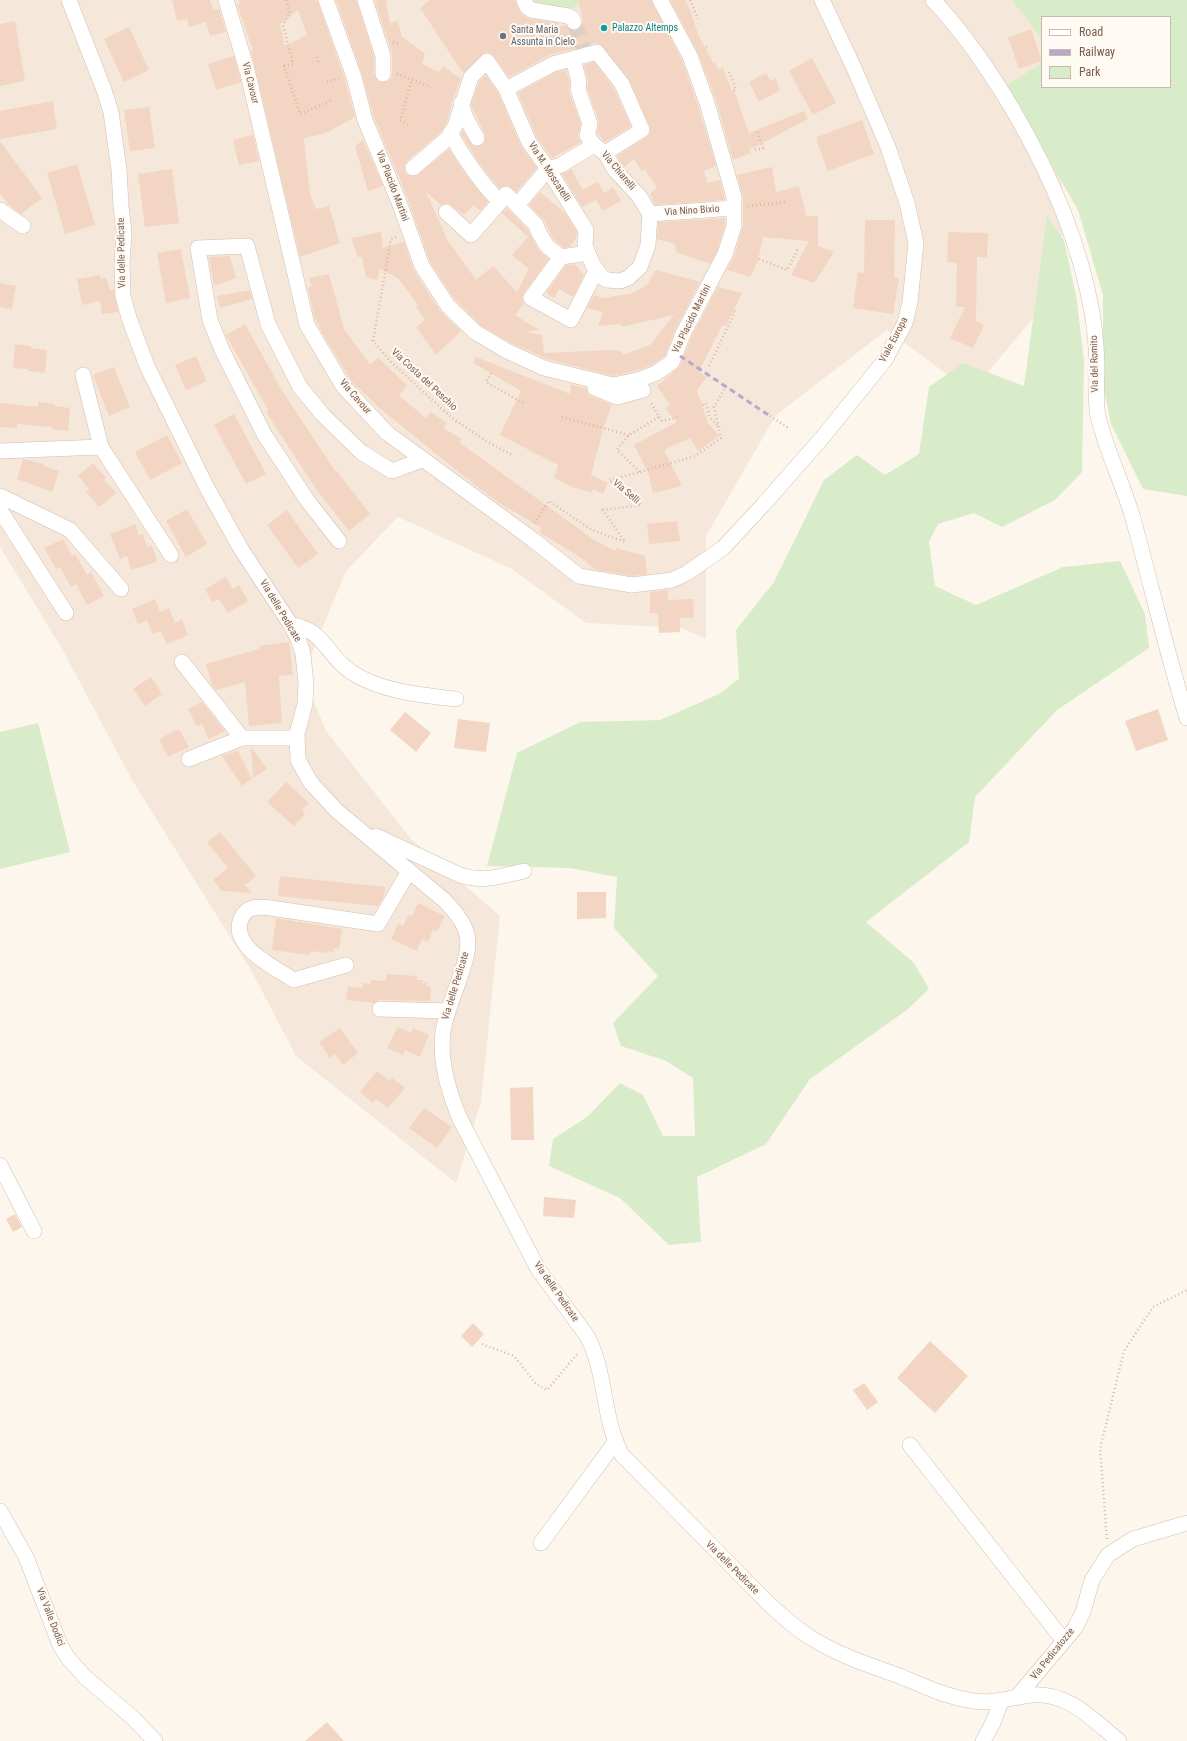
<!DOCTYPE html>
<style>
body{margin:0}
#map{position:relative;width:1187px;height:1741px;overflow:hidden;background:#fdf6ec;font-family:"Roboto Condensed",sans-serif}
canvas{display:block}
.legend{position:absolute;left:1041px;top:16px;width:130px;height:72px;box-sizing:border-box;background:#fffaf3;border:1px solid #cabbb1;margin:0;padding:5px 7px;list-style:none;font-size:12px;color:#7a5c4d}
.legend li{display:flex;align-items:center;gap:8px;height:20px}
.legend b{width:20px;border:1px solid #cabbb1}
</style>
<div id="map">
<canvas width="1187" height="1741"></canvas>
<ul class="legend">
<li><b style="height:5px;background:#fff"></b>Road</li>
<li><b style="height:5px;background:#b9a8c9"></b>Railway</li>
<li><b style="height:11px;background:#d8ecc9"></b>Park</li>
</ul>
</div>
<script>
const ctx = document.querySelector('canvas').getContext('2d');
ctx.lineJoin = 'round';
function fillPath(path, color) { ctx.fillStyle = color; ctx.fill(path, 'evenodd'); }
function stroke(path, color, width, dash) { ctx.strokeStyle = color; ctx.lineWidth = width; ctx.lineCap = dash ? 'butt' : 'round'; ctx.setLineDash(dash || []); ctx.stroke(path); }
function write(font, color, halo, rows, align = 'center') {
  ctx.font = font + ' "Roboto Condensed",sans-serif'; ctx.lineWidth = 4; ctx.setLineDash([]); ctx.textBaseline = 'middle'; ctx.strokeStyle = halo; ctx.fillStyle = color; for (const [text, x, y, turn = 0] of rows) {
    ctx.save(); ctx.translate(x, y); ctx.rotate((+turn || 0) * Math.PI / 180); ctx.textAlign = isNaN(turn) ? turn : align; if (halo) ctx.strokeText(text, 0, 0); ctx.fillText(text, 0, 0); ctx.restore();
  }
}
const residential = new Path2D(`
 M0,0H1014L1042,29V87H1061L1063,283L971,392L887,330L776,415L706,536V639L682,628L586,623L512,569L398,517L346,571L303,675L326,731L411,839L500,916L481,1102L456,1183L296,1056L252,972L132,780L61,647L0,547Z`);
const green = new Path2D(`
 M528,0H577L579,6L555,12Z
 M1012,0H1187V496L1143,489L1111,424L1103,384V295L1078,210L1006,86L1042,63V87H1170V17H1042V39Z
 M1047,216L1064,240L1076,295L1084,360L1082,472L1055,500L1002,527L974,513L938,524L929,542L935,586L976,605L1063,567L1120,561L1145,614L1149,648L1057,710L975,797L969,842L866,922L914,963L929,989L908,1009L810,1079L766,1144L697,1177L701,1242L669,1245L620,1198L549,1166L553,1139L587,1117L620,1083L643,1095L663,1136H695L693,1078L666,1061L621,1046L613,1023L658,976L614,928L617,877L570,868L487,866L517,753L580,722L660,720L719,694L739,679L736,630L774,582L824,480L857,455L885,475L919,454L929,387L963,363L1024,386Z
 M38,723L70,852L0,869V732Z`);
const building = new Path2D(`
 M172,0H210L213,10L219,9L226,32L210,36L206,22L189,27L187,19L177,21Z
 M239,0H317L345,80L355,117L326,133L304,138L310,194L316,209L329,206L340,243L300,257L251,51H253L237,4H240ZM298,10L307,35L285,46L280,24Z
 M336,0H356L374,57V74L378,82H387L391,79L392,74V53L375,1L378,0H386L390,23L398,21L402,37L425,54L422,64L439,72L443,66L461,79L452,101L447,122L441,132L407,161L404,169L406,174L415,177L449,149L466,175L488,202L480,211L473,205L464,215L448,203L441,205L426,192L448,241L476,280L493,266L517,292L529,269L512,255L528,237L502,213L507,208L528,230L539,251L549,259L524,293L522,298L524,303L515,315L539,330L525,332L542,335L544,353L612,350L622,352V355L650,345L674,315L621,327V324L598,326L603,312L587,308L594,295L604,298L633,293L647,285L656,270L700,282L675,330L665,356L652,365L635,371L613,376L547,359L511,343L480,325L455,300L430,262L408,199L374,117L362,74Z
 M430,0H515L519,11L527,18L557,23V27L565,25L573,31L580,28L583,23V19L578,0H651L682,60L698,106L716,166L704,171L707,183L720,180L725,200L655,205L650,194L657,188L645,169L642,171L634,159L624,167L622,165L617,156L647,137L650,134V127L629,79L600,44L595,43L550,55L509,77L494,56L490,53L485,52L463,73L420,8Z
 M670,0H685L690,10L698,34L713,63L715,62L718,69L723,68L732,91L734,90L749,133L804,111L808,119L749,150L751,153L733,160L716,100L698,53Z
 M15,21L25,81L0,86V24Z
 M129,27L149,70L124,82L104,39Z
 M1031,29L1042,61L1019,69L1008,38Z
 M234,56L241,82L216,90L208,64Z
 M812,58L836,103L813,115L789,71Z
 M594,62L614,89L631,126L605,142L597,133L599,121L587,88L588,80L584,65Z
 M566,70L570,83L569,92L581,124L578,136L581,142L552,158L537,138L518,93L556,72Z
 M766,73L771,81L776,78L780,90L759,102L749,82Z
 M486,75L498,93L521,146L537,168L516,192L508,185L499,188L480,164L461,134L463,131L473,146H481L485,142V134L471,105L479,82Z
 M53,101L57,129L0,139V111Z
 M149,107L155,148L130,151L124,110Z
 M862,120L874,154L828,171L817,142V137Z
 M253,135L259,161L239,165L233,140Z
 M363,140L383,186L368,191L355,146Z
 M0,141L42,198L21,214L9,205L0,193Z
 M77,164L95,225L65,234L47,173Z
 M772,167L776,192L799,186L806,216H818V246L834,252L814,283L791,275L809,241L763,237L758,261L750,277L727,270L734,257L743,226V197L737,175Z
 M172,169L179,223L145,227L138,174Z
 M571,169L583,190L598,182L604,193L613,187L621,201L603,211L596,200L582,207L562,174Z
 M540,192L565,213L577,232L576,238L570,247L564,248L554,240L543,219L529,205Z
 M725,218V225L717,251L710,264L676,252L675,244L657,239L658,222Z
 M865,220H895L894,277L899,278L893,314L853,308L858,272L864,273Z
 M381,232L383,248L404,242L414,271L440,311L461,331L436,355L416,327L425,320L416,306L418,305L398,278L380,269L377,280L366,277L362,257H358L351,238Z
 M948,232L988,233L987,258L977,257L976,321L984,325L973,348L950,338L965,307H956L957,263L947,262Z
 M181,249L190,298L166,303L157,253Z
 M230,256L236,278L214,286L209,257Z
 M575,264L584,275L573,297L559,289L554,298L546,293L566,265Z
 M329,274L344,329L370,365L378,358L407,385L399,396L426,418L431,412L447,423L443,428L462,439L460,443L593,539L615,551L616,548L645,556L647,574L632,576L596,570L580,557L539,532L542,528L501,504L475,485L383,411L352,382L321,331L314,316L308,288L312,286L309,278Z
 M100,275L101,279L106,277L110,290L114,289L118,312L102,314L100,301L82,305L77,279Z
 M0,283L16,286L12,309L0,307Z
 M718,287L742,293L726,326L722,325L699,372L707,377L697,390L708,423L719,436L698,451L690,438L664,450L682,486L653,493L648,472L634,445L677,422L665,408L670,405L657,386L680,366L691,338Z
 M250,290L252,299L220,308L217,296Z
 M245,324L281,389L335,471L336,470L370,514L349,531L316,489L266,412L268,410L226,335Z
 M15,344L31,346V348L47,350L45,373L28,371V369L13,368Z
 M196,356L207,381L186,390L175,365Z
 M476,357L570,394L571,384L586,388L588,395L612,405L604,426L591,475L608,483L603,494L594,489L591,492L575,488L554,478L558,465L500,435L521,391L473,363Z
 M114,367L130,407L109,416L93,375Z
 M38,402L55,404V406L70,408L68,431L52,429V427L17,424V428L0,427V403L38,407Z
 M234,414L266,474L246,484L214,425Z
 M167,435L182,463L150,480L135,452Z
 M23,459L44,464L43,466L59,471L52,492L17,479Z
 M93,463L106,478L104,480L116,493L99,507L86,492L89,489L78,476Z
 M187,509L207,544L186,557L166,521Z
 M287,510L318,554L298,568L267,525Z
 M677,521L680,541L649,544L647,524Z
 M135,524L139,535L143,534L147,547L152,545L157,562L131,570L127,556L120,559L110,534Z
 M63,539L72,556L75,554L87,575L91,572L104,596L87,605L76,584L71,587L60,567L56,569L44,548Z
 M226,577L233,589L239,585L248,601L228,613L219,599L212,602L205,589Z
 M668,590V600L693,599L694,618H680V632L659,633L658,613H650V592Z
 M155,599L160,612L169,608L175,623L182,619L188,635L167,644L161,631L153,634L147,620L138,624L132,609Z
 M289,642L293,675L279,676L282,723L249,726L245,682L216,690L212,685L206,664L259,649V646Z
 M151,677L162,694L145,706L133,689Z
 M202,702L225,731L209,739L202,724L197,727L188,709Z
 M1158,709L1168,740L1136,751L1125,721Z
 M405,712L431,733L416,752L390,730Z
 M458,719L490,723L486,752L454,748Z
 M179,729L189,747L168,757L159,739Z
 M251,747L267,769L253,778Z
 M238,751L252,779L242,786L222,756Z
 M286,782L309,803L302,810L305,814L294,826L267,802Z
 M220,832L256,876L245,885L252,893L222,891L213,880L228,868L207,842Z
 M280,876L385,887L384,896L378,906L278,896Z
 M577,892H606V918L577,919Z
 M418,903L445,916L437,931L433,930L428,942L422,939L417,951L391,939L398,924L403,926L408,915L412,916Z
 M276,918L342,929L339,949L334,948V952L326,951V953L311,951L310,955L272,950Z
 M387,974L417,976V980H423L422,983H427L426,986L431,987L430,1001L380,1000L374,1003L346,1000L348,987L363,988V983L370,984L371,980L386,981Z
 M398,1027L411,1033L413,1028L429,1035L420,1057L405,1050L403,1055L387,1048Z
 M340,1028L358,1053L343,1065L335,1054L330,1058L319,1042Z
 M377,1071L390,1081L392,1078L405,1088L388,1108L376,1099L373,1103L360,1092Z
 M533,1087L534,1140H511L510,1088Z
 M424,1108L452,1127L437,1148L409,1128Z
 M544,1197L576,1200L574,1218L543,1216Z
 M15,1214L22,1227L13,1232L6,1219Z
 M473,1323L484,1334L472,1347L461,1336Z
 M930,1341L968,1376L935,1413L897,1378Z
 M864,1383L878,1402L867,1410L853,1390Z
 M327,1722L344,1741H305Z`);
const minorTunnel = new Path2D(`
 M574,22L584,50`);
const path = new Path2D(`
 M286,0L290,13L283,25L293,64L284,66L300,114L332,100
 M690,0L698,19
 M393,42L400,44
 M706,47H707
 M317,57L319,63
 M729,72L736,89L732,91
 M397,74L431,87
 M327,82L339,78
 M408,125L400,120L412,79
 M755,150L763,148L757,130
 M748,206L786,202
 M396,237L391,239L373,341L392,363L452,418L483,439L514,456
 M759,259L787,270L799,247
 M709,366L735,312L733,311
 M491,373L486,382L525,404
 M703,405L706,403L710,418L719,427
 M770,416L790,429
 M562,417L629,435
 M659,417L662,421L678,417
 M640,472L695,456L721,438L714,407L726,386
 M534,523L549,501L592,530L625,542L603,510L641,505L609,480L640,472L617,450L629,435L659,417L650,401
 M482,1344L514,1356L536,1384L547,1390L578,1353
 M1107,1539L1100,1449L1124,1351L1153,1307L1187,1290`);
const minor = new Path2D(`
 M69,0L104,90L111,112L119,170L121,206L124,232L122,264L123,296L129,318L147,366L207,488L241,549L291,625L299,641L303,654L306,683L305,704L297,734L298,760L311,783L337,811L444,900C453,909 464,921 467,935C473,958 446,1005 443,1032C439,1061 449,1093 460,1119L538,1269L587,1336C607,1373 602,1419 622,1455L768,1603C782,1616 796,1629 813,1639C840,1656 872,1666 902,1677C923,1686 945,1696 968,1700C989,1705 1009,1698 1031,1695C1067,1691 1093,1720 1119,1741
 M226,0L247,70L307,325L343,386L387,433L532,539L579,576L632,585L672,580L687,573L723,548L763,505L822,438L885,360L905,323L910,302L916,243L907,203L888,147L854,68L822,0
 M326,0L354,77L365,120L399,202L422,266L448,306L475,332L507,351L544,368L613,385L638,380L656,373L672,362L683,334L725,254L734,226V197L707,103L690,56L660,0
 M365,0L383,56V74
 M524,0L527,7L532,10L568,16L573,19L574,22
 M933,0C964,33 990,71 1013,110C1050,173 1079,239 1092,312C1095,331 1097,350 1097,370C1097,385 1095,400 1098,416C1106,450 1122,482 1132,515C1151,583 1166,651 1187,718
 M506,89L553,64L597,52L622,84L642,130L605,153
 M461,103L466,118L477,138
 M450,133C464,158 480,182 500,202L506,194L536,225L539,233L547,246L561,257L588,253
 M413,168L448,138L455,126L471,77L487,61L506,89L529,142L548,169L586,230L585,246L593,265L602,277L607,280L620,281L628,278L640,267L648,245L650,214L639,196L615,170L605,153L594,145L587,135L590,124L578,89L579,82L573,59
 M517,205L548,169L561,165L594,145
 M0,210L23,226
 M446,212L471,235L500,202
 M650,214L734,208
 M561,257L531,298L571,320L596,271
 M83,375L101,447L171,555
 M595,388L617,397L643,390
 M0,451L101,447
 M0,496L70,530L121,589
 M0,510L66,613
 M339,541L307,500L264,434L222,350L210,320L198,248L247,246L268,324L300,387L323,415L361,452L392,471L422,460
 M291,625C324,629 326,655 351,672C382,692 421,695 456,699
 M182,662L242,738H297
 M189,759L242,738
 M376,836L460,875C482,883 501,876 524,871
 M346,965L294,980C276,968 227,946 242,917C248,905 259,907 271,908L378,924L409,871
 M380,1009L447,1011
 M0,1165L34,1231
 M910,1445L1064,1641
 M0,1511L26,1557L60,1645L68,1658L85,1677L133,1718L155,1741
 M541,1543L616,1441
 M1016,1698L1075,1628L1083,1612L1092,1580L1108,1555L1133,1539L1187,1523
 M983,1741L993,1723L1001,1701`);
const rail = new Path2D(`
 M680,356L770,416`);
const markers = [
 [604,28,4,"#0f9aa8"],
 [503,36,4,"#6b7280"]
];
const cultureNames = [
 ["Palazzo Altemps",612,28]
];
const worshipNames = [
 ["Santa Maria",511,30],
 ["Assunta in Cielo",511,42]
];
const streetNames = [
 ["Via Cavour",250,83,76],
 ["Via Chiarelli",618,171,50],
 ["Via M. Moscatelli",549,172,57],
 ["Via Placido Martini",392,186,69],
 ["Via Nino Bixio",692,211,-4],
 ["Via delle Pedicate",122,253,-91],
 ["Via Placido Martini",692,319,-64],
 ["Viale Europa",894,340,-62],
 ["Via del Romito",1095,364,-91],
 ["Via Costa del Peschio",424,380,43],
 ["Via Cavour",355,397,49],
 ["Via Selli",626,492,40],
 ["Via delle Pedicate",280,611,59],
 ["Via delle Pedicate",456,986,-73],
 ["Via delle Pedicate",556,1292,55],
 ["Via delle Pedicate",732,1568,45],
 ["Via Valle Dodici",50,1617,69],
 ["Via Pedicatozze",1053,1654,-51]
];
fillPath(residential, '#f5e8da');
fillPath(green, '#d8ecc9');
fillPath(building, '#f3d5c3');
stroke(minorTunnel, '#dcd0c4', 15, [15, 8]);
stroke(minor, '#d1beb0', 16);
stroke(path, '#d9b8a5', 2.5, [1, 3]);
stroke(minor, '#fff', 15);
stroke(rail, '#b9a8c9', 3, [6, 4]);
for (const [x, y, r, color] of markers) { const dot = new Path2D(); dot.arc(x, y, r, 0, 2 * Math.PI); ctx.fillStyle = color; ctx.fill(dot); stroke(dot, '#fffaf3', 1.5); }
write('10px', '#0d838f', '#fffaf3', cultureNames, 'left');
write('10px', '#5b616d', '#fffaf3', worshipNames, 'left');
write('10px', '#7a5c4d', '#fffaf3', streetNames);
</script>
